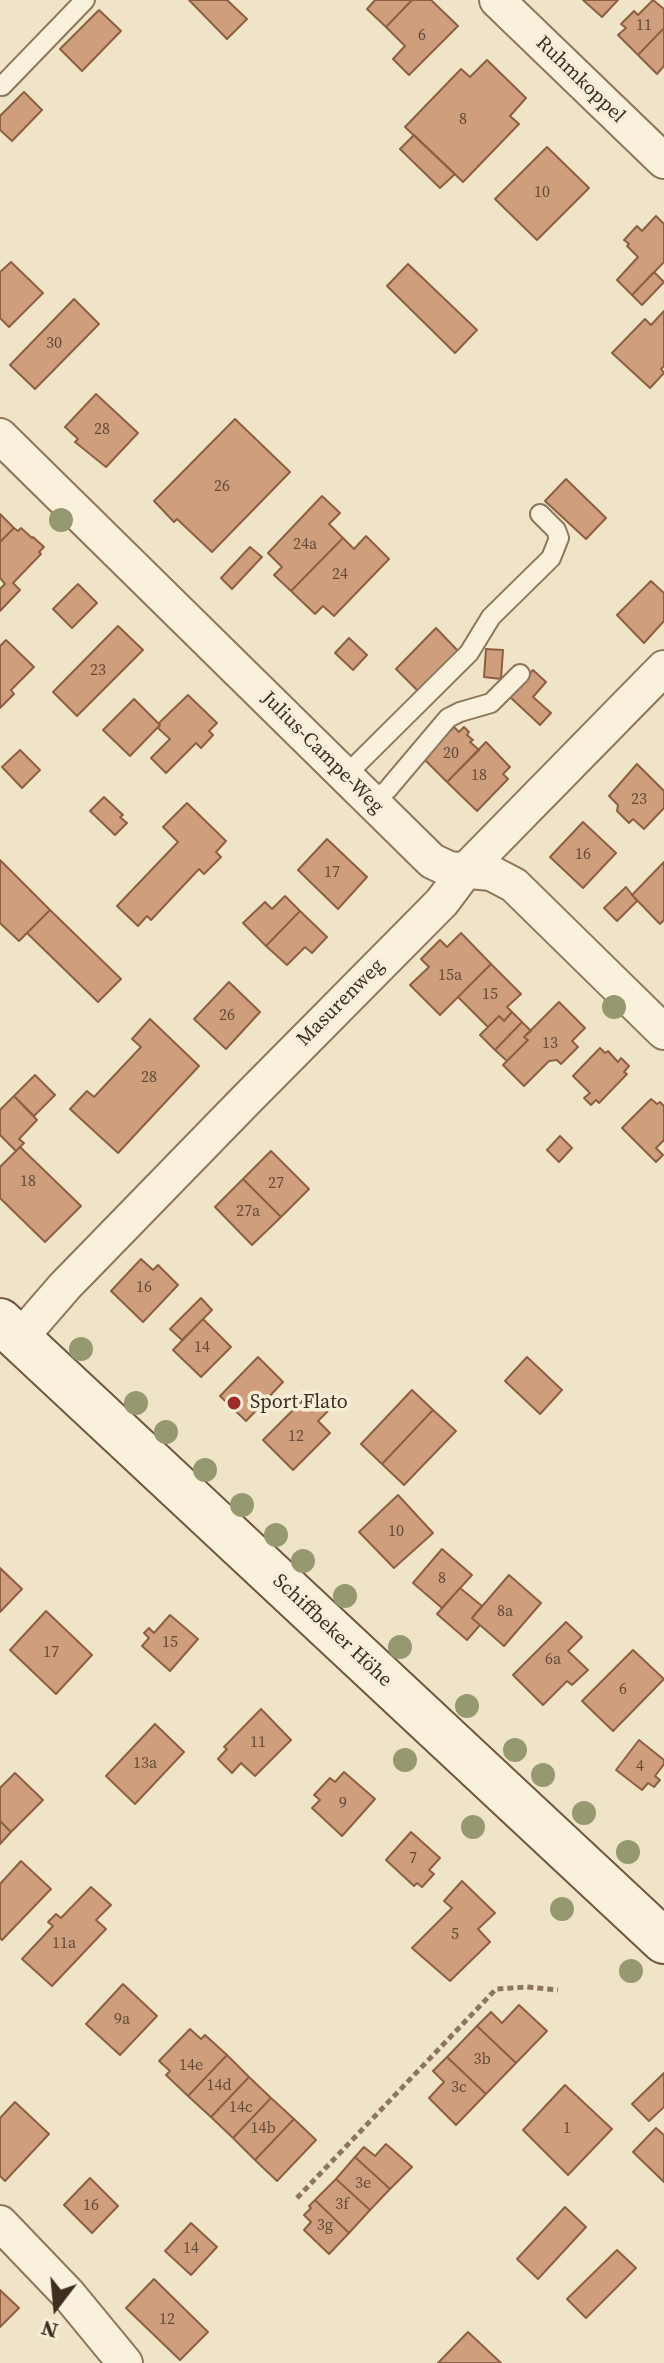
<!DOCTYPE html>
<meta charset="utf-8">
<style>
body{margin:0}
#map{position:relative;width:664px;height:2363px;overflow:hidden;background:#f0e4c8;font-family:"Source Serif 4",serif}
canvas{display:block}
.north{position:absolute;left:16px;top:2267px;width:80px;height:80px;-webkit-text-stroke:6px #f7eed8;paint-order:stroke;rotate:196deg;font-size:22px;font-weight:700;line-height:32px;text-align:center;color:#3d2e20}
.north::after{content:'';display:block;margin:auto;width:28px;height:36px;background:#3d2e20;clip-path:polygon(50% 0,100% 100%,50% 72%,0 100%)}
</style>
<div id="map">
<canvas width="664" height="2363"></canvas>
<div class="north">N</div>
</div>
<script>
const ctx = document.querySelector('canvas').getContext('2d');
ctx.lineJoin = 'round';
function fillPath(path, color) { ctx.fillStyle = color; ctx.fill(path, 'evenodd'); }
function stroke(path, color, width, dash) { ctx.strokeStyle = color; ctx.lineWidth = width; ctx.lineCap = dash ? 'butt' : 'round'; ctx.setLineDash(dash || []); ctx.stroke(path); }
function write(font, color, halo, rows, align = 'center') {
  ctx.font = font + ' "Source Serif 4",serif'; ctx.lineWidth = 7; ctx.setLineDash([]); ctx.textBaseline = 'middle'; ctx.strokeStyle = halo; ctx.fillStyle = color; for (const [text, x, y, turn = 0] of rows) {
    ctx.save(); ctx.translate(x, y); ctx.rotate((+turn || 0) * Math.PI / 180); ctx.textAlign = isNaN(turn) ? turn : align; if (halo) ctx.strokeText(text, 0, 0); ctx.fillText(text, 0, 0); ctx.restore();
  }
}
const building = new Path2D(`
 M189,0H227L247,19L227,39Z
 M375,0H412L386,27L367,9Z
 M412,0H431L458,26L409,75L393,59L405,46L386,27Z
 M583,0H618L602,17Z
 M653,0L664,9V28L638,55L618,35L626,28L621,24L634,11L638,15Z
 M99,10L121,31L82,71L60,49Z
 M664,28V66L657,74L638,55Z
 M487,60L526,98L510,116L519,124L463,182L405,127L461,69L470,77Z
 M24,92L42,110L12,141L0,130V116Z
 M414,135L455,174L440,188L400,149Z
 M547,147L589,188L537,240L495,199Z
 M656,216L664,224V262L632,295L617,280L638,257L627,246L629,244L624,240L637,226L642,231Z
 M11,262L43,293L9,327L0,318V272Z
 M408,264L477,330L455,353L387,286Z
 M654,272L664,282L642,305L632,295Z
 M74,299L99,324L35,389L10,365Z
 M664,311V366L661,369L664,373L650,388L612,353L645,319L651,325Z
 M96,394L138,433L106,467L75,442L78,439L65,427Z
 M235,419L290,472L212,552L177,519L174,522L154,501Z
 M566,479L606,518L586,539L545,501Z
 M322,496L340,513L329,524L343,538L291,591L274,575L282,567L268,553Z
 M0,514L14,528L0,542Z
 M14,528L18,531L21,528L32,538L33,537L44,547L39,552L41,554L13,583L20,590L0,611V589L5,584L0,578V542Z
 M366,536L389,559L334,616L323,606L315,614L291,591L343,538L354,549Z
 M250,547L262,557L232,589L221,578Z
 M651,581L664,593V621L644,643L617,615Z
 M78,584L97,603L72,628L53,609Z
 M118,626L143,650L77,716L53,692Z
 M436,628L460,653L420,693L396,669Z
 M349,638L367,655L353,670L335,653Z
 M6,640L34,667L11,690L14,694L0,708V646Z
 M486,649L503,650L501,679L484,677Z
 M533,670L546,682L533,697L551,713L540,725L509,696Z
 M188,695L217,723L209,731L213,735L201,748L196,743L166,773L151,758L170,739L158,728L160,725L159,723Z
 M134,699L160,725L130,756L103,730Z
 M454,727L459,732L464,727L469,732L467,735L473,740L470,742L479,750L447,782L423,758Z
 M486,742L510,767L503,774L508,779L477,811L447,782Z
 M20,750L40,770L22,788L2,767Z
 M637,764L664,791V808L644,829L633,819L629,823L617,811L618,805L609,796Z
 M104,797L123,815L120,817L127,823L115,835L90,811Z
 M187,803L226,841L216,852L221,857L204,874L199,869L151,920L147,916L138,926L117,906L178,842L163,827Z
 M583,822L616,853L583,888L550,857Z
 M327,839L367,877L338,909L298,870Z
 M0,860L50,910L19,941L0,923Z
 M664,862V920L660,924L632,895Z
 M626,887L637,901L617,921L604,908Z
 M285,896L300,911L266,946L243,923L265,902L272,909Z
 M50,910L121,979L98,1002L27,933Z
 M300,911L327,937L312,953L305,947L287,965L266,946Z
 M461,933L491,964L440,1015L410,985L429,967L421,959L440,940L447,947Z
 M491,964L521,994L507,1007L512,1012L504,1021L499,1016L488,1027L458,997Z
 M229,982L260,1012L226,1049L194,1019Z
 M559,1002L585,1028L572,1041L578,1047L561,1064L557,1060L549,1061L524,1086L503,1065L528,1040L524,1037Z
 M512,1012L522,1022L495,1050L480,1035L499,1016L504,1021Z
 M150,1019L199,1066L118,1153L70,1109L87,1091L94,1097L141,1047L132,1039Z
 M522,1022L531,1031L524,1037L528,1040L507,1061L495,1050Z
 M600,1048L605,1053L608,1051L618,1062L621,1058L629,1066L624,1072L627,1074L599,1103L596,1100L591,1105L584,1098L590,1093L573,1076Z
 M35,1075L55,1095L34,1116L14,1096Z
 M14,1096L37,1120L19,1139L24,1143L16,1151L0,1135V1110Z
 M651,1099L657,1104L660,1102L664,1106V1140L656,1148L663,1155L656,1162L622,1128Z
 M560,1136L572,1148L559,1162L547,1150Z
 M20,1147L81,1206L45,1242L0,1198V1167Z
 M271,1151L309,1189L281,1217L243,1179Z
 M243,1179L281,1217L252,1245L215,1207Z
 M141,1259L153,1270L158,1265L178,1285L143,1322L111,1291Z
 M201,1298L212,1310L182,1340L170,1329Z
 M203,1319L231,1347L201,1377L173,1350Z
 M258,1357L283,1382L246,1421L220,1396Z
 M527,1357L562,1390L540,1414L505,1381Z
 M412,1390L433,1410L382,1464L361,1444Z
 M306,1397L317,1400L328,1411L318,1421L330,1433L293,1470L263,1440Z
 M433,1410L456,1431L404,1485L382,1464Z
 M398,1495L433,1533L394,1568L359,1532Z
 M442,1549L472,1575L442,1608L413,1583Z
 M0,1568L22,1589L0,1612Z
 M509,1575L541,1603L504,1646L472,1618Z
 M460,1588L482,1606L472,1618L480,1625L467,1640L437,1614Z
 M46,1611L92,1655L56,1694L10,1650Z
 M170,1615L198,1639L170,1671L142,1646L149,1638L144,1633L149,1628L154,1633Z
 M566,1622L582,1637L568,1651L588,1670L572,1685L567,1681L543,1705L513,1675Z
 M633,1650L664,1679L613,1731L582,1701Z
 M261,1709L291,1740L255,1776L241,1763L232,1773L218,1759L227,1749L224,1747Z
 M155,1724L184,1752L135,1804L106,1776Z
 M639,1740L664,1760V1764L655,1776L660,1780L654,1787L648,1783L642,1790L616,1770Z
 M344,1772L375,1799L342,1836L312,1808L320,1800L314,1795L330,1778L335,1782Z
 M15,1773L43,1800L11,1832L0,1821V1788Z
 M0,1821L11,1832L0,1844Z
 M411,1832L440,1858L429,1870L434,1874L422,1887L417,1883L414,1886L386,1860Z
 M21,1861L51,1889L2,1940L0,1938V1884Z
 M462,1881L495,1913L478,1929L490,1942L450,1981L412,1948L452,1908L444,1901Z
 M91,1887L111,1905L96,1920L106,1929L52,1986L22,1959L53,1926L48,1922L56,1914L61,1918Z
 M123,1984L157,2016L120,2055L86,2024Z
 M519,2005L547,2031L516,2063L477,2026L491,2012L502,2023Z
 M477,2026L516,2063L486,2094L447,2057Z
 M190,2029L201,2039L205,2035L227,2055L188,2096L166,2075L170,2071L159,2061Z
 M227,2055L249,2077L211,2117L188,2096Z
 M447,2057L486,2094L456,2125L429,2098L444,2082L433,2071Z
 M664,2073V2107L649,2121L632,2104Z
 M249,2077L271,2098L233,2138L211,2117Z
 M565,2085L612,2129L568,2175L523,2130Z
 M271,2098L294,2119L255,2160L233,2138Z
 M15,2102L49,2134L5,2181L0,2176V2118Z
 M294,2119L316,2140L277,2181L255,2160Z
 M656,2128L664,2135V2182L633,2152Z
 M386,2144L412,2167L390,2189L355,2157L364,2147L375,2156Z
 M355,2157L390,2189L370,2210L336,2179Z
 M90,2178L118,2206L92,2233L64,2205Z
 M336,2179L370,2210L349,2233L315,2200Z
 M315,2200L349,2233L329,2254L304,2230L311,2222L304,2215L311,2208L309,2206Z
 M565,2207L586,2227L538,2279L517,2259Z
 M191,2223L217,2247L191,2275L165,2251Z
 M617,2250L636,2268L586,2318L567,2299Z
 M154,2279L208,2332L180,2360L126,2308Z
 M0,2290L19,2308L0,2327Z
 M468,2332L501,2363H438Z`);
const path = new Path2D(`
 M297,2198L496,1989L527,1987L558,1990`);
const lane = new Path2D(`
 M2,86L85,0
 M345,776L469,653L491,617L551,558L559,538L556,530L540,514
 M373,803L388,789L448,718L460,712L491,703L520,674`);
const street = new Path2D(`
 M497,0L664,161
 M0,436L432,861L449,869L491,873L514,885L664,1032
 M19,1339L65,1286L245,1101L442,902L466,870L664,668
 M0,2223L69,2295L125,2363`);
const secondary = new Path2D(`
 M0,1321L664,1941`);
const trees = [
 [61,520],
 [614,1007],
 [81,1349],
 [136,1403],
 [166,1432],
 [205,1470],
 [242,1505],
 [276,1535],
 [303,1561],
 [345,1596],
 [400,1647],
 [467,1706],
 [515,1750],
 [405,1760],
 [543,1775],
 [584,1813],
 [473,1827],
 [628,1852],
 [562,1909],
 [631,1971]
];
const markers = [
 [234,1403,8,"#9e2a2b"]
];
const numberNames = [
 ["11",644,26],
 ["6",422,36],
 ["8",463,120],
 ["10",542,193],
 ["30",54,344],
 ["28",102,430],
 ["26",222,487],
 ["24a",305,545],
 ["24",340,575],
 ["23",98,671],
 ["20",451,754],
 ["18",479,776],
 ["23",639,800],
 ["16",583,855],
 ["17",332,873],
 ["15a",450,976],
 ["15",490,995],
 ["26",227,1016],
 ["13",550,1044],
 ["28",149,1078],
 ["18",28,1182],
 ["27",276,1184],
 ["27a",248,1212],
 ["16",144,1288],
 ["14",202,1348],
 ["12",296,1437],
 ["10",396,1532],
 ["8",442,1579],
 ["8a",505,1612],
 ["15",170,1643],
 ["17",51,1653],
 ["6a",553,1660],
 ["6",623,1690],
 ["11",258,1743],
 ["13a",145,1764],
 ["4",640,1767],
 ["9",343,1804],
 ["7",413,1859],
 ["5",455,1935],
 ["11a",64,1944],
 ["9a",122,2020],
 ["3b",482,2060],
 ["14e",191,2066],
 ["14d",219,2086],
 ["3c",459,2088],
 ["14c",241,2108],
 ["14b",263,2129],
 ["1",567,2129],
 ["3e",363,2184],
 ["3f",342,2205],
 ["16",91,2206],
 ["3g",325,2226],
 ["14",191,2249],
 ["12",167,2320]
];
const streetNames = [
 ["Ruhmkoppel",580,80,44],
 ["Julius-Campe-Weg",322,753,45],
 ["Masurenweg",341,1003,-45],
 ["Schiffbeker Höhe",332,1631,43]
];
const poiNames = [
 ["Sport Flato",250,1403]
];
fillPath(building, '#cf9f7d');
stroke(building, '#8d5f41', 2);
stroke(lane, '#8d765c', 22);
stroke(street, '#8d765c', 38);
stroke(secondary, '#6f573f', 48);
stroke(path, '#8d765c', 5, [6, 4]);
stroke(lane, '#faf1dc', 18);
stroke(street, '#faf1dc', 34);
stroke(secondary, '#faf1dc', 44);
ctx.fillStyle = '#96986f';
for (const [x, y] of trees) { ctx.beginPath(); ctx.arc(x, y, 12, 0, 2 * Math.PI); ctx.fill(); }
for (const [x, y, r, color] of markers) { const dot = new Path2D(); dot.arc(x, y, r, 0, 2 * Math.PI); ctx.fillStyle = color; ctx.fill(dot); stroke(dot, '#f7eed8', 3); }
write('16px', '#624a37', null, numberNames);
write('20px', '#3d2e20', '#f7eed8', streetNames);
write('20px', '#3d2e20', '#f7eed8', poiNames, 'left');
</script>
